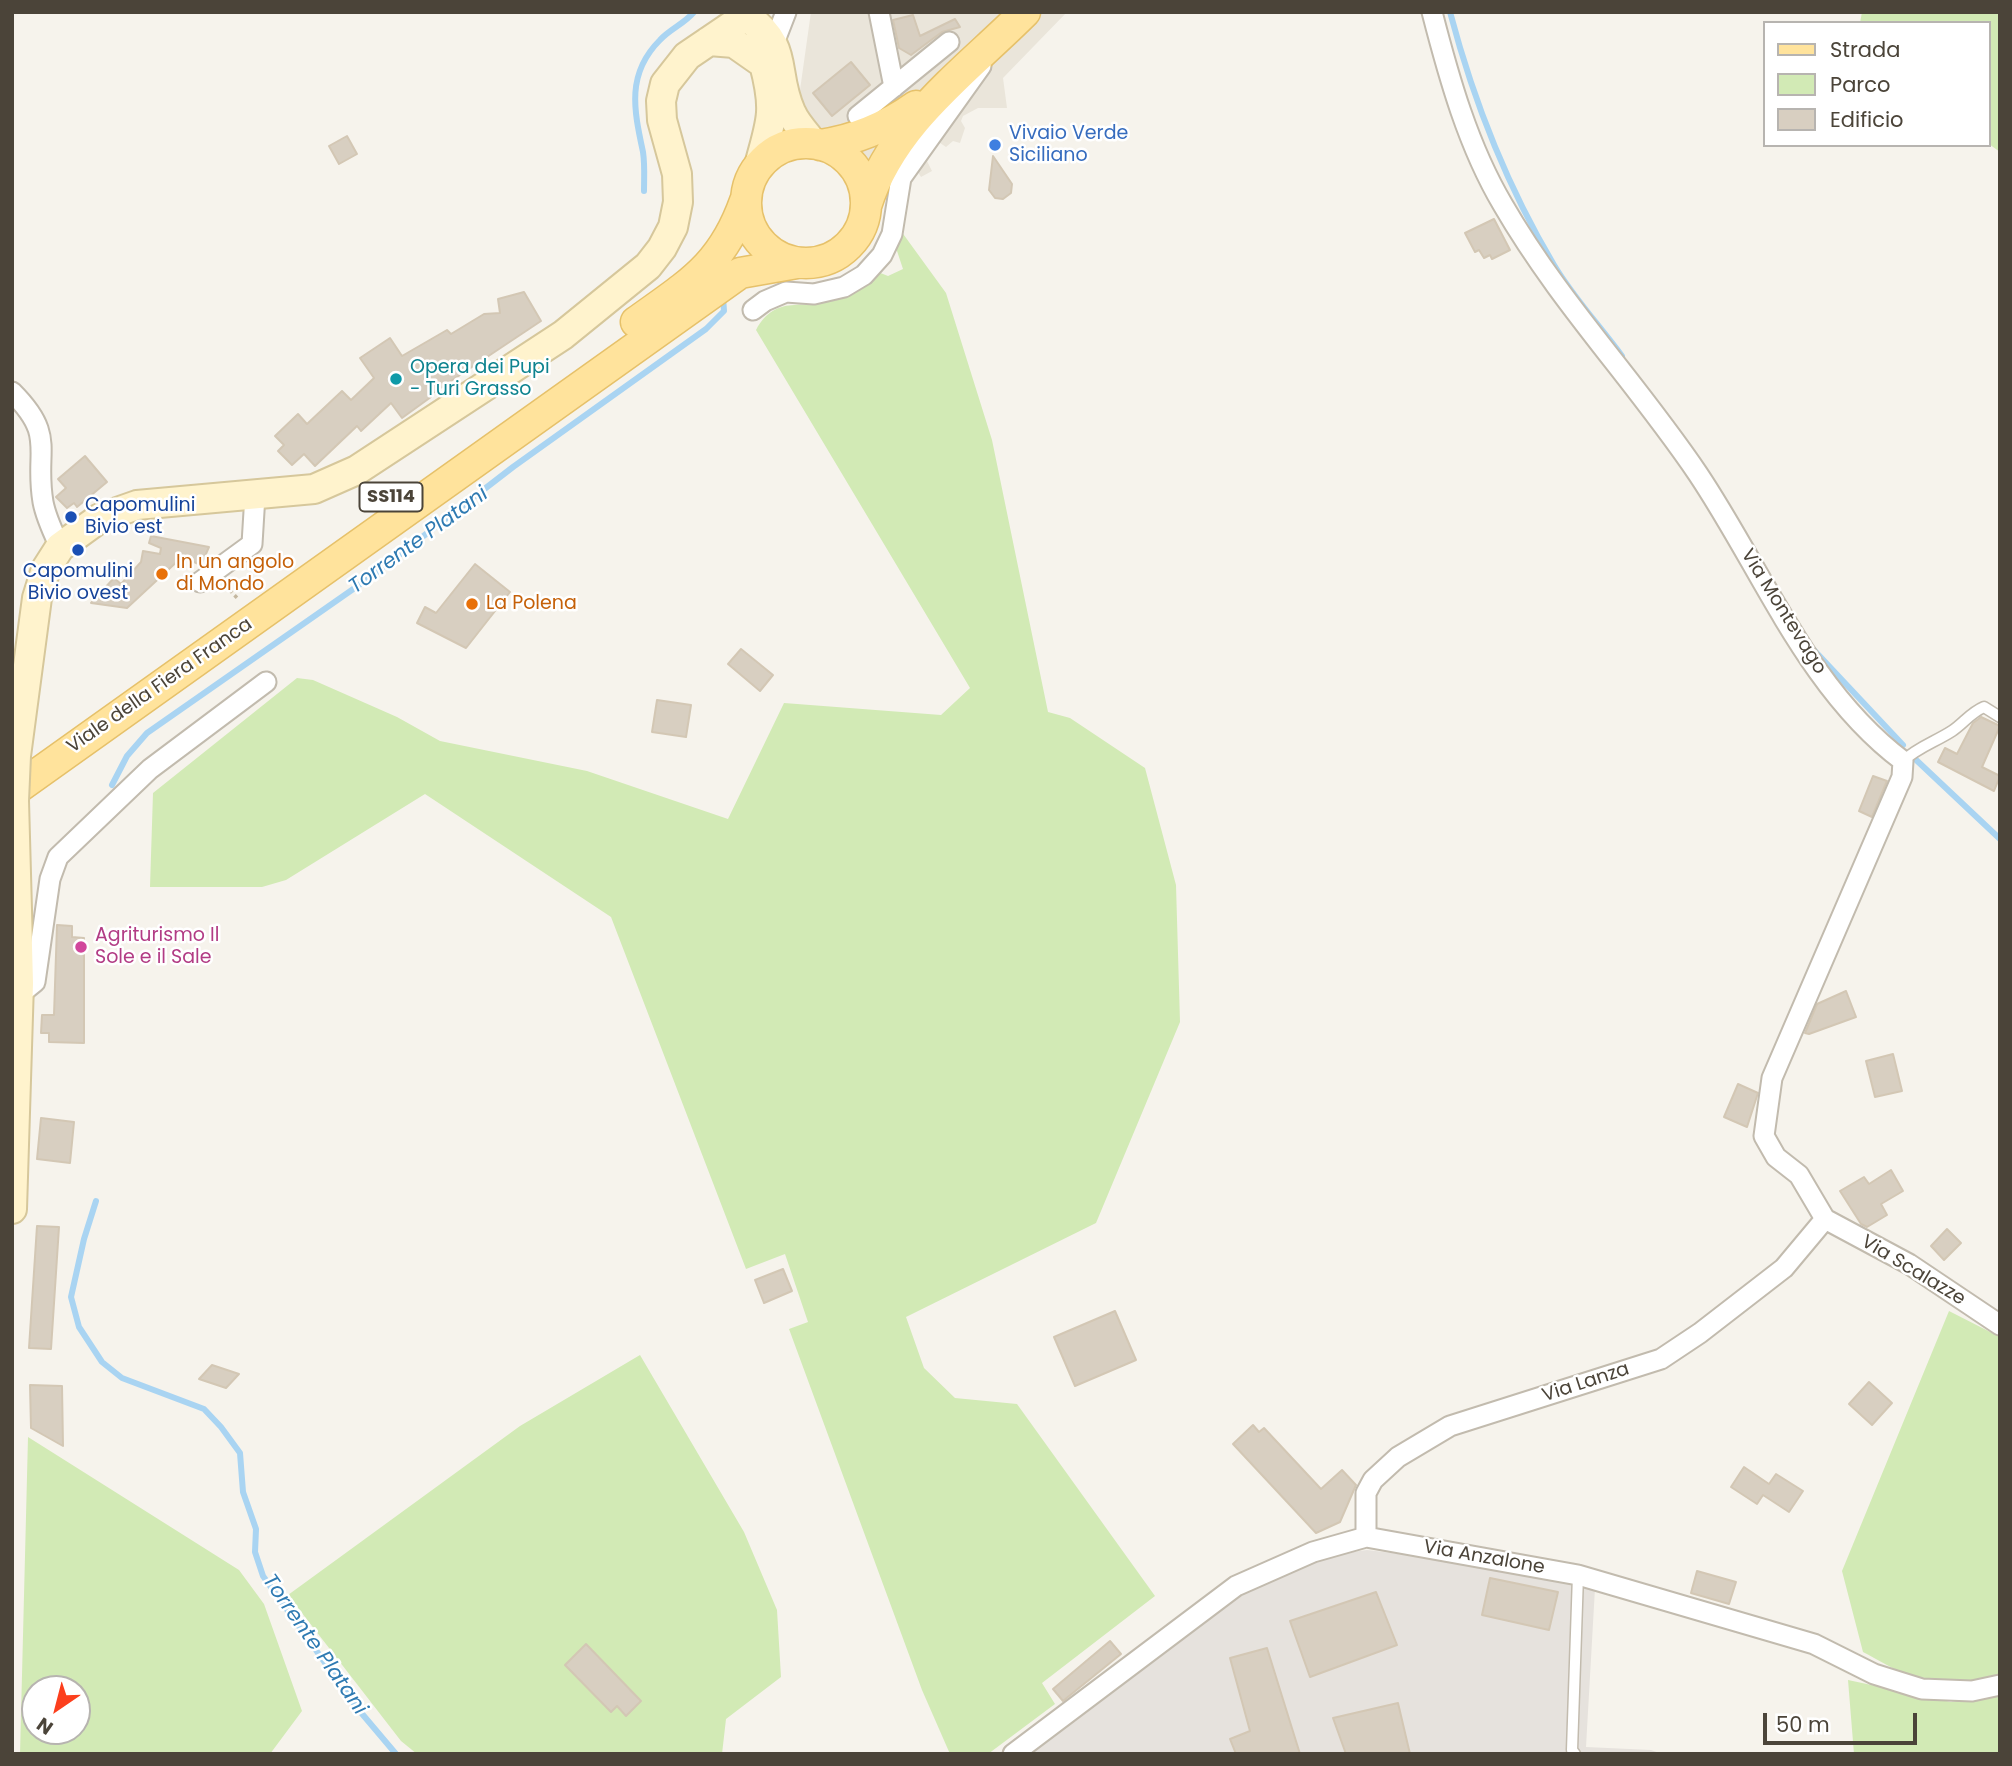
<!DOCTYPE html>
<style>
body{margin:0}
#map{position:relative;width:2012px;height:1766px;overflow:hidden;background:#f6f3ec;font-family:Poppins,sans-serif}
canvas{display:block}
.frame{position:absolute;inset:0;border:14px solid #4b4439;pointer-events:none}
.legend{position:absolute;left:1763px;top:21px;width:228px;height:126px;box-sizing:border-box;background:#fff;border:2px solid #b7b4b0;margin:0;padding:9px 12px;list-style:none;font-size:21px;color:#4b4439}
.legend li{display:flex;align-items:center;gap:14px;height:35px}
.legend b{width:35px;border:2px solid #b7b4b0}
.north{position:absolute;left:21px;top:1675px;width:70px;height:70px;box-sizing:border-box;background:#fff;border:2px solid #b7b4b0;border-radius:50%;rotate:215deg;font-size:19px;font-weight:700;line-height:28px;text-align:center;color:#4b4439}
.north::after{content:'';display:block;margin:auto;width:24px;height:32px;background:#fc3f1d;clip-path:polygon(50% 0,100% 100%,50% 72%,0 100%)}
.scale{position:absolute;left:1763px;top:1713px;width:154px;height:32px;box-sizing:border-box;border:4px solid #4b4439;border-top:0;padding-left:9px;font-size:21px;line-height:24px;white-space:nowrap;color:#4b4439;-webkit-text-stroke:5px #fff;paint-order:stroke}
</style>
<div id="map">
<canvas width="2012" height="1766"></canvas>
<div class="frame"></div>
<ul class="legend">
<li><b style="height:9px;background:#ffe39c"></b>Strada</li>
<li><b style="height:19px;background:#d2eab5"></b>Parco</li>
<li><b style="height:19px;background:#d8cfc1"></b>Edificio</li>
</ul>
<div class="north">N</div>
<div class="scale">50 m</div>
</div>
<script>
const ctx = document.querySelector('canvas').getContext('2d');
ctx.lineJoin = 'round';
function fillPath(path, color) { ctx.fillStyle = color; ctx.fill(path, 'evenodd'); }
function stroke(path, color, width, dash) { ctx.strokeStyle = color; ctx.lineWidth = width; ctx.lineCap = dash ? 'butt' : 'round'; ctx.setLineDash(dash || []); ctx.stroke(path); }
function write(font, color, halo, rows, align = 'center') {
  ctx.font = font + ' Poppins,sans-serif'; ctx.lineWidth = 5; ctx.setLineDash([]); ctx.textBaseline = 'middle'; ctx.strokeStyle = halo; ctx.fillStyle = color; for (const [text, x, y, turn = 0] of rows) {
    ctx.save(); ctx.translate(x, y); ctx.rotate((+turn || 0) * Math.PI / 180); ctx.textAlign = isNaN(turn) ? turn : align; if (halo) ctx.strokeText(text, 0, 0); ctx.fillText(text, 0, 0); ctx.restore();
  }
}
const residential = new Path2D(`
 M811,12H1067L1003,78L1007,108H978L963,116L961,121L965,128L960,143L953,141L946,147L940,143L933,145L926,159L932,171L921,177L916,169L903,193L818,125L809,117L799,97Z`);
const industrial = new Path2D(`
 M1367,1550L1492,1565L1595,1588L1586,1747L1651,1750L1662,1754H1023L1200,1620L1266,1581L1316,1557Z`);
const green = new Path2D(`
 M1862,12H2000V152L1989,144V23H1860Z
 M901,231L946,293L992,440L1048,712L1070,718L1145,768L1176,885L1180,1022L1096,1223L906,1317L924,1368L955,1398L1017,1404L1155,1596L1042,1683L1055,1704L988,1754H950L922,1690L789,1329L808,1322L785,1254L746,1269L611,917L425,794L286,880L262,887H150L153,793L297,678L313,680L397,717L440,741L587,771L728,819L784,703L941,715L970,688L756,330C777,292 803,312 837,299C853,293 865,283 878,272L888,276L903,269L895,245Z
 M1949,1311L2000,1337V1676C1972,1683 1935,1682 1907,1674C1892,1669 1877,1659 1863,1652L1842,1571Z
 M640,1355L744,1532L777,1610L781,1677L726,1719L722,1754H417L401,1741L288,1595L520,1426Z
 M28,1437L239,1570L264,1604L302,1711L270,1754H20ZM77,1689V1731H35V1689Z
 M1848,1680L1951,1702L2000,1695V1754H1854Z`);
const stream = new Path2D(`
 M1450,12C1473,99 1508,188 1554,265C1573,297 1600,326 1622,356
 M644,191C644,178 645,165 643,152C634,110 626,74 660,40C670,29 684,24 694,12
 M1813,649L1903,745
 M1913,757L2000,839
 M112,785L127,756L147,733L369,578L513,467L706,329L724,311L723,297
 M96,1201L84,1239L71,1297L79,1327L102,1362L122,1378L204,1409L221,1427L240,1453L243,1492L256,1529L255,1552L263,1576L358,1709L396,1754`);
const building = new Path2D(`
 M913,15L920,36L955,19L960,27L942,32L911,55L899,48L893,20Z
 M851,62L870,85L832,116L813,93Z
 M347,136L357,154L339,164L329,146Z
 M993,156L1012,184L1011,193L1003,199L995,198L989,190Z
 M1494,219L1510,250L1492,259L1490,255L1484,258L1479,250L1475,252L1465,233Z
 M524,292L541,321L430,395L431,397L402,418L391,403L361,431L357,426L315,466L304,454L292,465L278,451L284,445L275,436L298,414L307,424L342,391L351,400L374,378L360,358L390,338L402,356L447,330L451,334L484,314L500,313L498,299Z
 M85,456L107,482L77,507L74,503L67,508L56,497L66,488L58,479Z
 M151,536L209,547L201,565L182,557L127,608L91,603L114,578L121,584L141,562L143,551L160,554L161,548L149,543Z
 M475,564L510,592L466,648L417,623L425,607L436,613Z
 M741,649L773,675L760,691L728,664Z
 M657,700L691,705L686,737L652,732Z
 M1981,717L2000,726L1982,767L2000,776L1994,791L1938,762L1945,748L1957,754L1973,723Z
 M1873,776L1887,781L1872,817L1859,811Z
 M57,925L72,926V937L84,938V1043L49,1042V1033H41L42,1015H54Z
 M1846,991L1856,1017L1809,1034L1805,1033L1817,1004Z
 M1893,1054L1902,1091L1875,1097L1866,1061Z
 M1738,1084L1758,1093L1747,1127L1724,1117Z
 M41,1118L74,1122L70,1163L37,1159Z
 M1891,1170L1903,1191L1881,1204L1887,1215L1867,1227L1861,1224L1840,1191L1864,1177L1869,1184Z
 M37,1226L59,1227L51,1349L29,1348Z
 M1947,1229L1961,1243L1944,1260L1931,1246Z
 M783,1269L792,1291L764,1303L755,1280Z
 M1115,1311L1136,1360L1075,1386L1054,1337Z
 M212,1365L239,1374L226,1388L199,1379Z
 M1869,1382L1892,1403L1872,1425L1849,1404Z
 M30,1385L62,1386L63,1446L31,1428Z
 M1253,1425L1259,1432L1264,1428L1321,1489L1342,1470L1356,1485L1340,1522L1316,1533L1233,1444Z
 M1744,1467L1769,1484L1776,1474L1803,1491L1789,1512L1763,1495L1757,1504L1731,1487Z
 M1697,1571L1736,1582L1729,1604L1691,1593Z
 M1490,1578L1558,1592L1549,1630L1482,1615Z
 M1376,1592L1397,1645L1310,1677L1290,1621Z
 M1110,1641L1121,1654L1063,1701L1053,1689Z
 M586,1644L641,1701L626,1716L617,1706L611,1712L565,1665Z
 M1267,1648L1300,1754H1236L1230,1739L1250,1731L1230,1658Z
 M1398,1703L1410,1754H1346L1333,1718Z`);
const path = new Path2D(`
 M225,585L239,600`);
const lane = new Path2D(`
 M1903,761C1918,747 1935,742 1952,731C1964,723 1970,713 1984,707L2000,717
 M1575,1754L1572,1750L1578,1575`);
const street = new Path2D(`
 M879,12L894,87
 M1432,12C1449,78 1468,146 1503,205C1559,302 1636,382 1698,474C1763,571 1808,690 1903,761L1902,777L1772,1078L1764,1136L1776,1157L1799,1175L1825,1219
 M774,43L786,12
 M858,116L949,42
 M753,310L765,301L786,292L814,294L844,287L864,275L882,255L892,234L901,178L981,66
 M12,392C57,437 34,449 43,502C46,518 53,532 60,547
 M200,582L252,544L255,495
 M19,995L35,982L50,879L58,857L150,769L266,682
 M1825,1219L1909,1264L2000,1325
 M1366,1537V1493L1373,1480L1398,1457L1450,1426L1661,1359L1700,1333L1784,1268L1825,1219
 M1013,1754L1236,1586L1313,1552L1366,1537L1578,1575L1814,1644L1874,1674L1922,1689L1972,1691L2000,1685`);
const secondary = new Path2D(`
 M709,41L734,43L764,64C776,109 772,120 759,165
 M16,756L37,598L46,569L60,547L100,518L137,505L314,489L357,470L563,335L648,266L662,248L673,227L678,202L677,174L662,120L661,101L665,84L687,56L746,16C791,48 772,70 791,112C796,124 806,134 814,144
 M12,1209L19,983L14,801`);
const primary = new Path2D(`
 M746 203a60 60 0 1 1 120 0a60 60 0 1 1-120 0Z
 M820,145C855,140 888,126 916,106
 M866,206C892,123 966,71 1025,12
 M636,322C690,283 722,266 745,201
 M12,792L740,273L797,263`);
const secondaryBridge = new Path2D(`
 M14,801L16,756`);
const markers = [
 [995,145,7,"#3f7fe0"],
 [396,379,7,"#0f9aa8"],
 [71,517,7,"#1a4fb4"],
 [78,550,7,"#1a4fb4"],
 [162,574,7,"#e8710a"],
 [472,604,7,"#e8710a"],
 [81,947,7,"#d1479c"]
];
const shields = [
 [391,497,63]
];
const shieldNames = [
 ["SS114",391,497]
];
const shopNames = [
 ["Vivaio Verde",1009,134],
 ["Siciliano",1009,156]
];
const cultureNames = [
 ["Opera dei Pupi",410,368],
 ["- Turi Grasso",410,390]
];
const transitNames = [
 ["Capomulini",85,506],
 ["Bivio est",85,528],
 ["Capomulini",78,572,"center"],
 ["Bivio ovest",78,594,"center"]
];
const foodNames = [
 ["In un angolo",176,563],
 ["di Mondo",176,585],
 ["La Polena",486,604]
];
const streetNames = [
 ["Via Montevago",1783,612,58],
 ["Viale della Fiera Franca",160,686,-35],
 ["Via Scalazze",1913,1271,31],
 ["Via Lanza",1586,1383,-18],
 ["Via Anzalone",1484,1558,10]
];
const hotelNames = [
 ["Agriturismo Il",95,936],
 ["Sole e il Sale",95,958]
];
const waterNames = [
 ["Torrente Platani",419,541,-36],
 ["Torrente Platani",314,1645,55]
];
fillPath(residential, '#eae5da');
fillPath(industrial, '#e6e2dd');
fillPath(green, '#d2eab5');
stroke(stream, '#a9d4f2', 6);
fillPath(building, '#d8cfc1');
stroke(building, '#d3c7b4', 2);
stroke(lane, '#c2bbae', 13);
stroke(street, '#c2bbae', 23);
stroke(secondary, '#d6c79b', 32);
stroke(primary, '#e6c16a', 33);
stroke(path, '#c4b79f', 3.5, [3.5, 3.5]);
stroke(lane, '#fff', 10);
stroke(street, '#fff', 19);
stroke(secondary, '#fff3cd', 28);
stroke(primary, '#ffe39c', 30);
stroke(secondaryBridge, '#d6c79b', 32, []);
stroke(secondaryBridge, '#fff3cd', 28);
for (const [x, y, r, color] of markers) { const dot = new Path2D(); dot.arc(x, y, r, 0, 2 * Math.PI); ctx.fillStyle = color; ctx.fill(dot); stroke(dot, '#fff', 2.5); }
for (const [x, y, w] of shields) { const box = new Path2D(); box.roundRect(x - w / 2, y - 14.5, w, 29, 5); ctx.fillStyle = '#fff'; ctx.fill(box); stroke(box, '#4b4439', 2); }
write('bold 18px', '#4b4439', null, shieldNames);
write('19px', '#366cbe', '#fff', shopNames, 'left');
write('19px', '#0d838f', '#fff', cultureNames, 'left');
write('19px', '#164399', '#fff', transitNames, 'left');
write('19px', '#c56008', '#fff', foodNames, 'left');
write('19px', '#4b4439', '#fff', streetNames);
write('19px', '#b23c85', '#fff', hotelNames, 'left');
write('italic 21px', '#2e7ab2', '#fff', waterNames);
</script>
